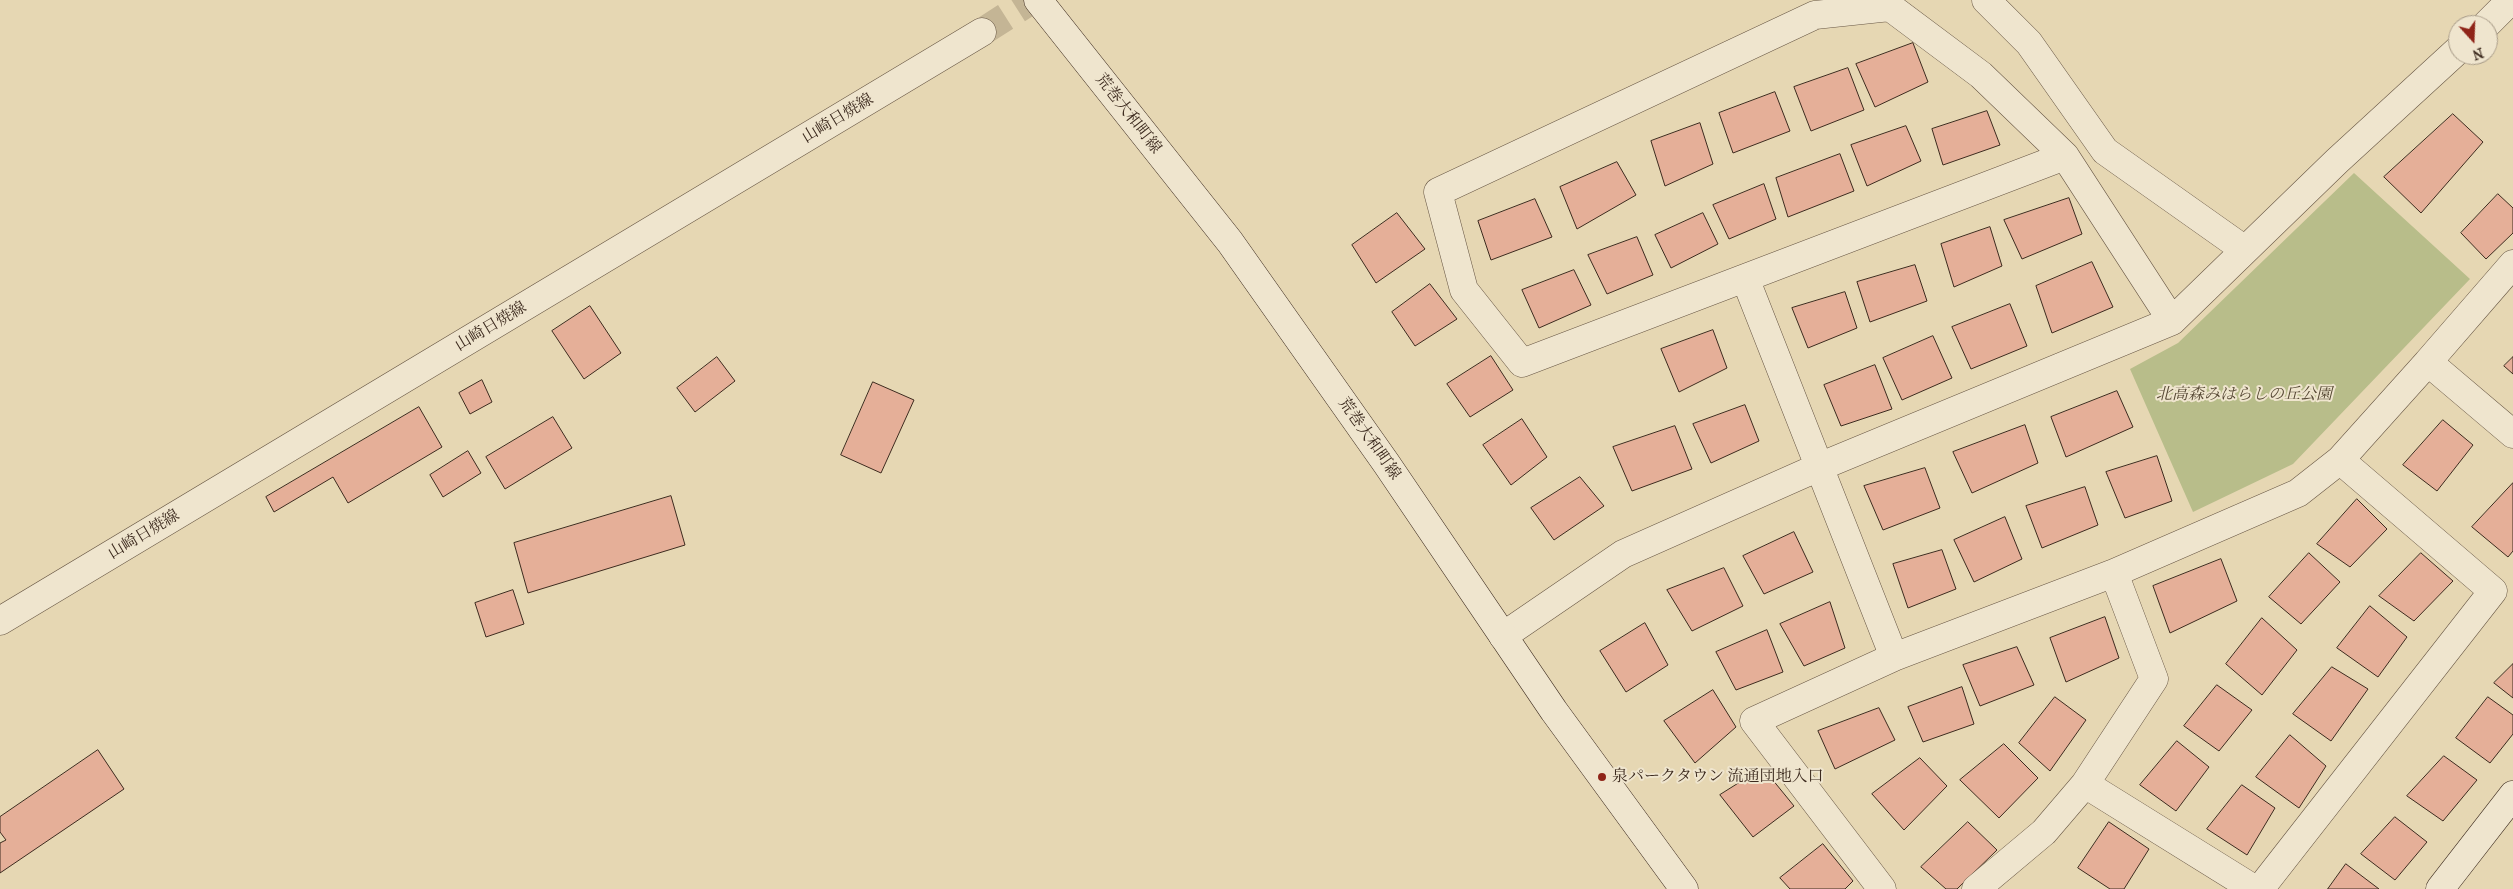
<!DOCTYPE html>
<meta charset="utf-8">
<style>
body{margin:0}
#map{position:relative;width:2513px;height:889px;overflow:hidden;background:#e6d7b3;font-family:"IM FELL French Canon",serif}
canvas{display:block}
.north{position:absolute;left:2448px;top:15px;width:50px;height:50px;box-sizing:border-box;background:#efe5ce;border:1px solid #a89b88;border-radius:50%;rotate:160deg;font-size:14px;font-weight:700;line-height:20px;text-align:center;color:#3d2b1f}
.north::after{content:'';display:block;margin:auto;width:18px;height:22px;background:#8f2418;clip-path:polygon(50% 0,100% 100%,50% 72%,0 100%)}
</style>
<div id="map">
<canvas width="2513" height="889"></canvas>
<div class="north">N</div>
</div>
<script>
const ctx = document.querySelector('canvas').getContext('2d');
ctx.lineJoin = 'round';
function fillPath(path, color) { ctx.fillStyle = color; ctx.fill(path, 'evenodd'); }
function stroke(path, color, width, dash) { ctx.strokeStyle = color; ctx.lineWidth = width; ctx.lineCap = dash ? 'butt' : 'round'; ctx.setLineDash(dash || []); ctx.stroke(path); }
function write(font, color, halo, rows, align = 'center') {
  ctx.font = font + ' "IM FELL French Canon","Noto Serif JP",serif'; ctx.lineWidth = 4; ctx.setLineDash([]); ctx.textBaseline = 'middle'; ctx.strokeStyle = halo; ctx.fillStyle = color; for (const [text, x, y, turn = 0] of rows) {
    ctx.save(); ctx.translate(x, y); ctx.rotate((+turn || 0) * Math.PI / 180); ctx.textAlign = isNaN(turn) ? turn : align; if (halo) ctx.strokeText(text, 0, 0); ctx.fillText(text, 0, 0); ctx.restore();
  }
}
const green = new Path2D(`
 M2354,173L2470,279L2293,464L2193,512L2130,369L2178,343Z`);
const building = new Path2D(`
 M1913,43L1928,82L1875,107L1856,64Z
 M1848,68L1864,110L1811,131L1794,87Z
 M1775,92L1790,131L1733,153L1719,113Z
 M1987,111L2000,145L1943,165L1932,129Z
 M2453,114L2483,142L2421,213L2384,177Z
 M1700,123L1713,164L1665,186L1651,141Z
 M1906,126L1921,161L1867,186L1851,145Z
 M1840,154L1854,191L1788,217L1776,178Z
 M1617,162L1636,195L1577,229L1560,187Z
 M1764,184L1776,219L1729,239L1713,205Z
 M2498,194L2513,208V233L2486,259L2461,233Z
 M2069,198L2082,234L2022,259L2004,220Z
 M1535,199L1552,237L1491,260L1478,221Z
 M1397,213L1425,249L1376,283L1352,245Z
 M1703,213L1718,244L1671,268L1655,235Z
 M1990,227L2002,266L1954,287L1941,244Z
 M1637,237L1653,275L1607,294L1588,255Z
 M2092,262L2113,307L2052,333L2036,286Z
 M1915,265L1927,301L1870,322L1857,282Z
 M1574,270L1591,305L1539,328L1522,290Z
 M1430,284L1457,319L1415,346L1392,312Z
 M1845,292L1857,328L1808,348L1792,308Z
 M2010,304L2027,346L1971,369L1952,327Z
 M590,306L621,353L584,379L552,331Z
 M1713,330L1727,368L1679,392L1661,349Z
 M1933,336L1952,378L1902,400L1883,358Z
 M1491,356L1513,390L1470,417L1447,384Z
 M717,357L735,381L695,412L677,388Z
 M2513,357V374L2504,366Z
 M1875,365L1892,409L1841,426L1824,385Z
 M482,380L492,402L470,414L459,393Z
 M873,382L914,400L881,473L841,455Z
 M2117,391L2133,427L2066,457L2051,417Z
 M1745,405L1759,441L1711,463L1693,424Z
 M419,407L442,447L348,503L333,477L274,512L266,497Z
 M553,417L572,448L505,489L486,457Z
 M1522,419L1547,457L1511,485L1483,445Z
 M2443,420L2473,445L2437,491L2403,465Z
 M2025,425L2038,463L1972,493L1953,452Z
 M1675,426L1692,469L1632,491L1613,447Z
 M468,451L481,473L443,497L430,475Z
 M2157,456L2172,501L2125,518L2106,472Z
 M1925,468L1940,508L1883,530L1864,486Z
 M1580,477L1604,506L1554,540L1531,508Z
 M2513,483V551L2508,557L2472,527Z
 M2085,487L2098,525L2042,548L2026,506Z
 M671,496L685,545L528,593L514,543Z
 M2357,499L2387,529L2350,567L2317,544Z
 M2005,517L2022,559L1974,582L1954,540Z
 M1794,532L1813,572L1764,594L1743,556Z
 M1942,550L1956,589L1908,608L1893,564Z
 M2309,553L2340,582L2301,624L2269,597Z
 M2421,553L2453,581L2414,621L2379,596Z
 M2221,559L2237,601L2170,633L2153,586Z
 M1724,568L1743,606L1692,631L1667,590Z
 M513,590L524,624L486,637L475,603Z
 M1830,602L1845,648L1804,666L1780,624Z
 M2370,606L2407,637L2378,677L2337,648Z
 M2105,617L2119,658L2066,682L2050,638Z
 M2262,618L2297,650L2262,695L2226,664Z
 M1645,623L1668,665L1626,692L1600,651Z
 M1767,630L1783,672L1736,690L1716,652Z
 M2017,647L2034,685L1980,706L1963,665Z
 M2513,664V698L2494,683Z
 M2332,667L2368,689L2331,741L2293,714Z
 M2217,685L2252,710L2219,751L2184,726Z
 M1962,687L1974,724L1923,742L1908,707Z
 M1713,690L1736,727L1695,763L1664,721Z
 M2055,697L2086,720L2050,771L2019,743Z
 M2488,697L2513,715V734L2490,763L2456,738Z
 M1879,708L1895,740L1835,769L1818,731Z
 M2290,735L2326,766L2299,808L2256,777Z
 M2177,741L2209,767L2176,811L2140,785Z
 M2004,744L2038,778L1999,818L1960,780Z
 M98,750L124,789L0,873V843L6,840L0,832V817Z
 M2444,756L2477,780L2443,821L2407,796Z
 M1920,758L1947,786L1904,830L1872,794Z
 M1763,768L1794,806L1753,837L1720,795Z
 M2242,785L2275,808L2247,855L2207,829Z
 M2395,817L2427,842L2395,880L2361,854Z
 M1968,822L1997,850L1957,889H1946L1921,867Z
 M2109,822L2149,849L2124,889H2110L2078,868Z
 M1823,844L1853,881L1845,889H1790L1780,878Z
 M2346,864L2379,889H2328Z`);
const streetTunnel = new Path2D(`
 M982,32L1032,0`);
const street = new Path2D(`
 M1986,0L2029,43L2105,151L2245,250
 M2486,25L2511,0
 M2513,264L2428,362L2513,434
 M1745,278L2065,156
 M2340,460L2428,362
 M0,621L982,32
 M1503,636L1623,554L1819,467L2172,321
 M1894,657L1745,278L1522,363L1464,290L1438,192L1815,15L1890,7L1981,75L2065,156L2172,321L2337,161L2458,50
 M2085,784L2254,889
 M1882,889L1754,721L1894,657L2114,573L2298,493L2340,460L2493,591L2260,889
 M1976,889L2044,832L2085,784L2154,679L2114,573`);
const secondary = new Path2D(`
 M1038,0L1230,242L1386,463L1554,711L1684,889
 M2440,889L2513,795`);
const markers = [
 [1602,777,5,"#8f2418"]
];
const streetNames = [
 ["荒巻大和町線",1128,114,52],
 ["山崎日焼線",838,119,-31],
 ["山崎日焼線",491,327,-31],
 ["荒巻大和町線",1369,439,55],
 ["山崎日焼線",144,535,-31]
];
const parkNames = [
 ["北高森みはらしの丘公園",2244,395]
];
const poiNames = [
 ["泉パークタウン 流通団地入口",1612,777]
];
fillPath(green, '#b8bd8a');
fillPath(building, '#e5af98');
stroke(building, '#3d2b1f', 1);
stroke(streetTunnel, '#c4b595', 28, [28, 14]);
stroke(street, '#675644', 29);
stroke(secondary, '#3d2b1f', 29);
stroke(street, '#efe5ce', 28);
stroke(secondary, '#efe5ce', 28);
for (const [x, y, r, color] of markers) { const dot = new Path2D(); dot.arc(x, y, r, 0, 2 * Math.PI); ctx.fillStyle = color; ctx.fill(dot); stroke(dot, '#efe5ce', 2); }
write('16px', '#3d2b1f', '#efe5ce', streetNames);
write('italic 16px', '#564834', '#efe5ce', parkNames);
write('16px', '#3d2b1f', '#efe5ce', poiNames, 'left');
</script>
